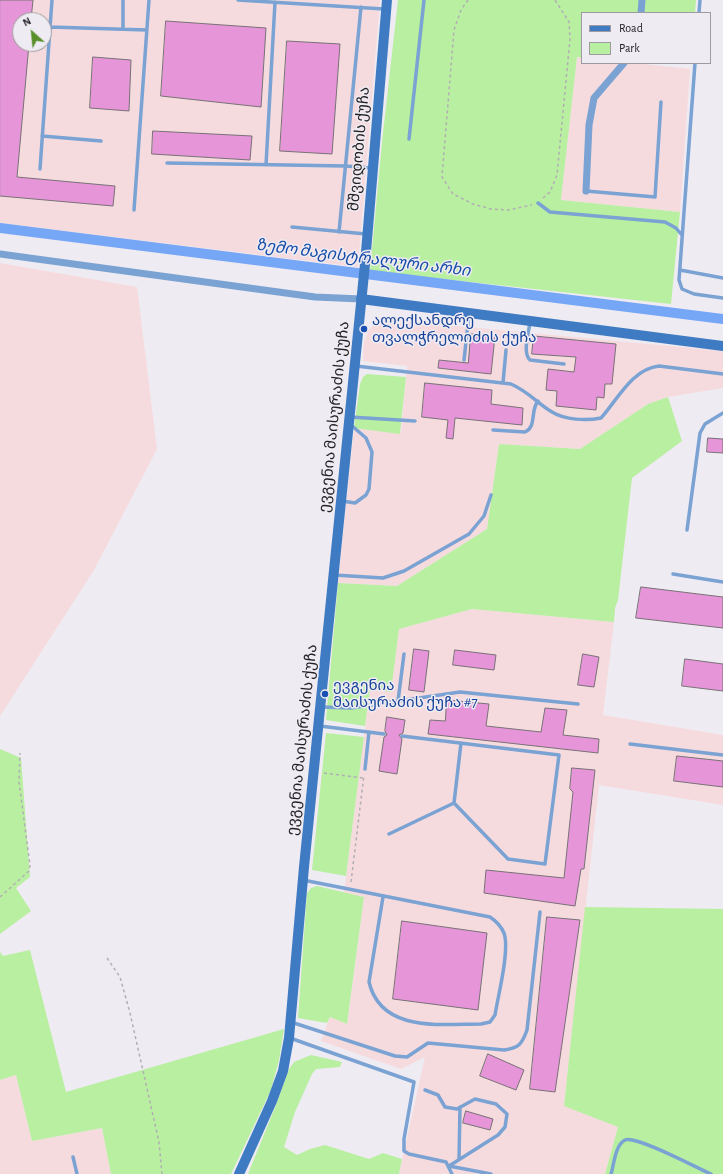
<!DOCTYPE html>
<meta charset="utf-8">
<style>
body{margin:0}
#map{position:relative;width:723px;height:1174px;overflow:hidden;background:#efebf2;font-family:"Alegreya Sans",sans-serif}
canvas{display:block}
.legend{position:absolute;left:581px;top:12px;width:130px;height:52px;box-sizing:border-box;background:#efebf2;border:1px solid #9e9ba0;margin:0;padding:5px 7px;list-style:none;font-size:12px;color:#242225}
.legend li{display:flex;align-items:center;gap:8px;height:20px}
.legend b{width:20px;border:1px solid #9e9ba0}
.north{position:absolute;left:12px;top:12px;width:40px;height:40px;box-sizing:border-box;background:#efebf2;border:1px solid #9e9ba0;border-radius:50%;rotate:333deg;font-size:11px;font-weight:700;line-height:16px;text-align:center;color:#242225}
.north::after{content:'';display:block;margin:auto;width:14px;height:18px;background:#59902c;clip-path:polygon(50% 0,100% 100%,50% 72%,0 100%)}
</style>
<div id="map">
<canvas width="723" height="1174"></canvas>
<ul class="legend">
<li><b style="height:5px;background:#3f7bc3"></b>Road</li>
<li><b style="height:11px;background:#b9efa1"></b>Park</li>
</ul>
<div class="north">N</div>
</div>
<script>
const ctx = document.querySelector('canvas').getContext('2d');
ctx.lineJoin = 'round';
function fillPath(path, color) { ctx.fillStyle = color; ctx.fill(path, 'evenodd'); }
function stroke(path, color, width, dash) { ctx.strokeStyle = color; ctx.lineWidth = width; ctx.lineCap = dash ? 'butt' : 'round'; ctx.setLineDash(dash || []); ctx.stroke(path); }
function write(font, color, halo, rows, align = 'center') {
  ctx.font = font + ' "Alegreya Sans","Noto Sans Georgian",sans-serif'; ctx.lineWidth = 3; ctx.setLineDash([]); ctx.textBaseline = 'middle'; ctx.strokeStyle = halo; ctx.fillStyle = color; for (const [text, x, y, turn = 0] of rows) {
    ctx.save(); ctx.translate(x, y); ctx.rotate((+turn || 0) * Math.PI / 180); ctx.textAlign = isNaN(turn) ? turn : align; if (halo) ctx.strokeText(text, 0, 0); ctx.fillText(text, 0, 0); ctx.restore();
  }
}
const industrial = new Path2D(`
 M0,0H380L358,267L0,223ZM20,20H44V44H20Z
 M577,57L582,58V63H635L690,69L680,212L561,200Z
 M0,263L137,287L157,449L94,570L0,716Z
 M382,319L723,351V388L668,397L648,404L580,449L499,444L487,529L397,586L338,583L354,428L401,433L407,366L363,361L364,342L368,331L375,323Z
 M472,609L614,622L603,715L723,735V805L599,785L564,1105L618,1127L605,1174H399L425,1057L401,1069L321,1041L330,1017L347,1024L349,1011L364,897L344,893L370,689L391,691L399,629Z
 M16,1075L32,1141L102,1128L111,1174H0V1080Z`);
const green = new Path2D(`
 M398,0H696L695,13H582V58L577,57L561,200L680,212L671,304L370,271L382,142Z
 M367,374L406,377L400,434L354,428L360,384L363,377Z
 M668,397L682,441L632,478L618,600L615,608L614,622L472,609L399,629L391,692L370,689L365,726L326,720L338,583L397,586L487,529L499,444L580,449L648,404Z
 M326,733L364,737L346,876L312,870Z
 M0,749L21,758L30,877L16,888L31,911L0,934Z
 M317,886L364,897L347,1024L330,1017L327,1023L298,1018L307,893L311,888Z
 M585,907L723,909V1174H605L618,1127L564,1106Z
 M30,950L66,1092L284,1029L279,1060L271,1090L231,1174H111L102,1128L32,1141L16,1075L0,1080V952L3,956Z
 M311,1055L342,1062L340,1067L316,1069L312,1074L295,1112L284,1147L297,1155L310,1149L325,1145L369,1159L383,1153L402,1159L399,1174H248L276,1105L289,1069L294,1062Z`);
const canal = new Path2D(`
 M0,228L723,319`);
const building = new Path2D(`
 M0,0H33L31,20H20V44H29L17,177L115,186L113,206L0,196Z
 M166,21L266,28L261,107L161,96Z
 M287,41L340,44L332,154L280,151Z
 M93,57L131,60L129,111L90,108Z
 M153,131L252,136L250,160L152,154Z
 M471,334L495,336L491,374L438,368L439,360L468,363Z
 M534,336L616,344L612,384H605L604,398L597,397L596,410L556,406L557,391L546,390L548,369L574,372L576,357L532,354Z
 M425,383L492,390L491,404L523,408L522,425L455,418L453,439L446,438L448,420L422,417Z
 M708,438L723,439V453L707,452Z
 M641,587L723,597V628L636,618Z
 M414,649L429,651L424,692L409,690Z
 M455,650L496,655L494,670L453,665Z
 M583,654L599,657L594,687L578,685Z
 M685,659L723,664V691L682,686Z
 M447,700L489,704L486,726L541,732L545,708L567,710L563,735L599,739L598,753L428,734L430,720L445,721Z
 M387,717L405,720L403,733L399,735L402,739L397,774L379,771L384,737L387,735L385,731Z
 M677,756L723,761V787L674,781Z
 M572,768L595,770L584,869H581L575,906L484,893L486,870L564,878L573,792L570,789Z
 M547,917L580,920L555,1092L530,1089Z
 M402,921L487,933L478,1010L393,999Z
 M488,1054L524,1070L516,1090L480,1076Z
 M466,1111L493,1119L490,1130L463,1123Z`);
const path = new Path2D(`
 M468,0L461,10L454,30L442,177L453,194L473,204L491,209L508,210L532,205
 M543,198L550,192L557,175L570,39L569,22L555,0
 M324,773L363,778
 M351,882L364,775
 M0,897L29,871L30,865L19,782L20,753
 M107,958L120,977L130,1013L159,1142L162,1174`);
const lane = new Path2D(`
 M238,0L384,9
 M699,13L700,0
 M50,27L147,30
 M123,29V0
 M695,63L679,280L682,289L694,294L723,298
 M42,136L101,141
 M409,139L424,0
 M167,163L346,166L371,168
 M266,165L275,2
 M40,169L52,0
 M586,191L655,197L661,102
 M538,203L550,212L665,222L676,228L681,234
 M134,210L149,0
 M292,227L366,234
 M339,232L361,7
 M680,270L723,278
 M530,322C529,332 522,353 530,360L564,364
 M464,360L469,315
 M356,366L511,384C529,392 537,403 552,412C565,420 586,421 601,418C618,399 632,369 659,366L723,374
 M503,383L506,350
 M350,417L415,421
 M493,430L525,432C537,427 530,410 538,401
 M342,501L355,503L366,495L369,489L372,452L366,438L351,425
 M687,530L700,433L705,424L723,413
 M673,574L723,582
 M334,575L383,578L404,571L469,534L484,516L491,495
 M398,701L404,654
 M321,707L351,708L460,692L578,704
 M320,726L384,734
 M402,736L559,755L545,864L508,859L454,803L461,743
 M630,744L723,755
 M365,769L369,732
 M389,834L454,803
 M303,880L490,917C496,921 501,926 504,933C510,950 498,996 495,1015L490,1022L481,1024C441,1024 381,1033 369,982L383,897
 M291,1022L395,1056L407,1057L428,1043L504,1050C519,1048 522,1044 527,1030L540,912
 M290,1038L414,1082L404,1139V1151L409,1154L446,1162L452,1174
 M425,1090L438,1095L445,1107L457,1109L475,1099L496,1104L507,1114L505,1127L498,1135L449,1166
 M73,1157L77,1174
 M459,1159L460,1107
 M449,1166L491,1174
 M611,1174C614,1165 615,1145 625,1140C636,1135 697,1168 711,1174`);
const street = new Path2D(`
 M641,13L642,0
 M586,191L589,125L594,98L624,63
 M0,254L315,297L361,299`);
const secondary = new Path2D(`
 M361,299L723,346
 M239,1174L272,1101L283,1071L289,1038L304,867L365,264L387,0`);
const markers = [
 [364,329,4,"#1a4fb4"],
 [325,694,4,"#1a4fb4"]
];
const streetNames = [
 ["მშვიდობის ქუჩა",359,149,-85],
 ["ევგენია მაისურაძის ქუჩა",334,417,-84],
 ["ევგენია მაისურაძის ქუჩა",302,740,-84]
];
const transitNames = [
 ["ალექსანდრე",372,320],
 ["თვალჭრელიძის ქუჩა",372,337],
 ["ევგენია",333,685],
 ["მაისურაძის ქუჩა #7",333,702]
];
const waterNames = [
 ["ზემო მაგისტრალური არხი",363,258,7]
];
fillPath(industrial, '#f6dbde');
fillPath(green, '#b9efa1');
stroke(canal, '#76a6f6', 10);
fillPath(building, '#e696d8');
stroke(building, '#787277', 1);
stroke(path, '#b1aeb4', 1.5, [3, 3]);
stroke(lane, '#7aa2d3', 3.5);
stroke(street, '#7aa2d3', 7);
stroke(secondary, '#3f7bc3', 10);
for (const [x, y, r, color] of markers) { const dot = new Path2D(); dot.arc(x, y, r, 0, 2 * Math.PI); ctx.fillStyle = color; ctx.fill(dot); stroke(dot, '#efebf2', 1.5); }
write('15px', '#242225', '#efebf2', streetNames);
write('15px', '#164399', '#efebf2', transitNames, 'left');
write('italic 16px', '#154ca8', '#efebf2', waterNames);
</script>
